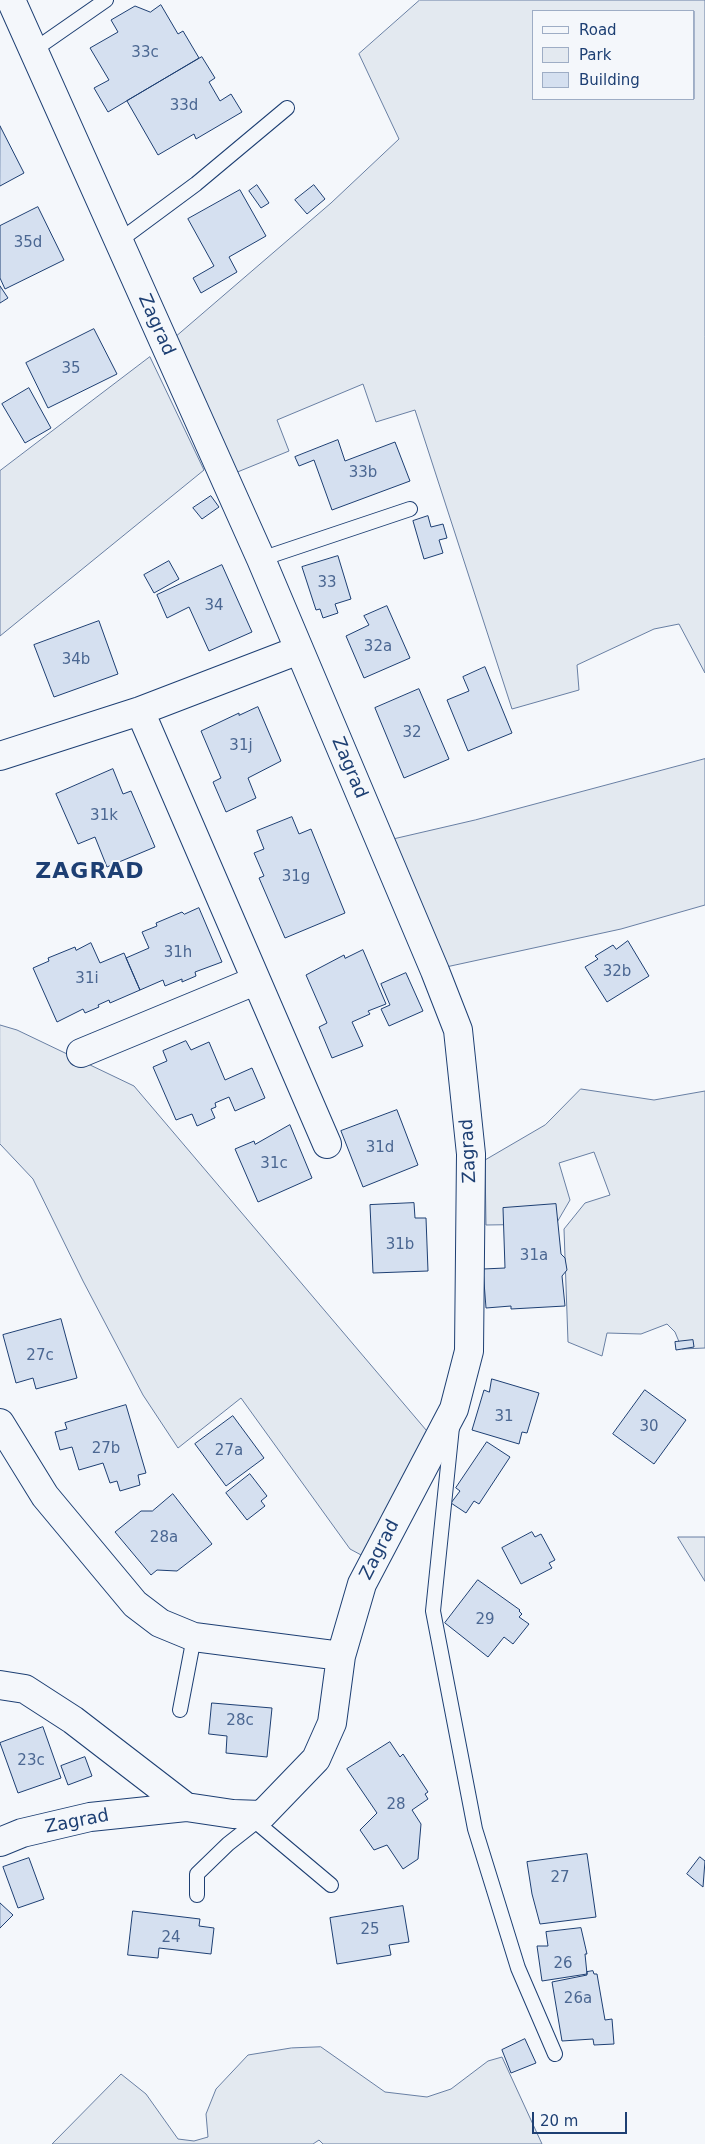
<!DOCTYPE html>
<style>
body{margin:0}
#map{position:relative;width:705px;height:2144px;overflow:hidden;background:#f4f7fb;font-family:"DejaVu Sans",sans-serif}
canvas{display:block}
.legend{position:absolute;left:532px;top:10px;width:162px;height:90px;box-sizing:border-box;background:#f4f7fb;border:1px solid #9eadc5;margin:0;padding:6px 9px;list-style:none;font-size:15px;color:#1d3f73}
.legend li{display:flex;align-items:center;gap:10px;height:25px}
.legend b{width:25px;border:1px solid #9eadc5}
.scale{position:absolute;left:532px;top:2112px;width:95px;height:22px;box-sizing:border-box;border:2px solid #1d3f73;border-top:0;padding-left:6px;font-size:15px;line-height:18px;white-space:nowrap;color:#1d3f73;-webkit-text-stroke:4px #f4f7fb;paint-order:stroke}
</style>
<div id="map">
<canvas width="705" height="2144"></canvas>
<ul class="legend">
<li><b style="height:6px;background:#f4f7fb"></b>Road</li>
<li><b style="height:14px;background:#e3e9f0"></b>Park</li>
<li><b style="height:14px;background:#d5e0f0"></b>Building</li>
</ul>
<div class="scale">20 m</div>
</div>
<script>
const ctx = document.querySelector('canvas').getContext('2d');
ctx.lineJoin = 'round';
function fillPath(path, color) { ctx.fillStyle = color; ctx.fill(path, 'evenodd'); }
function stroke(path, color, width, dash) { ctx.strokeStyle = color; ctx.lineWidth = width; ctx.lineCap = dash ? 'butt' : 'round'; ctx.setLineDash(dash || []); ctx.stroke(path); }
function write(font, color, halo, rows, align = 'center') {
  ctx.font = font + ' "DejaVu Sans",sans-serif'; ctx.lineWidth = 4; ctx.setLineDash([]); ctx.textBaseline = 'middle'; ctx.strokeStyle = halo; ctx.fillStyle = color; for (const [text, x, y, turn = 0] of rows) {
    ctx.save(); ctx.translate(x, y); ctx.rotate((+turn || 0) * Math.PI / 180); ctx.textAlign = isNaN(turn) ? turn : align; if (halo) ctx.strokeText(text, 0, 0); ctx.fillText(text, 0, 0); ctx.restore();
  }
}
const green = new Path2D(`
 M420,0H705V673L679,624L654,629L577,665L579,690L512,709L415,410L376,422L363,384L277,420L289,451L235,473L174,338L331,203L399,139L359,54ZM534,11H694V99H534Z
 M150,357L204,470L0,636V471Z
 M705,759V905L621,929L446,967L393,839L475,820Z
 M0,1025L17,1030L134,1086L432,1437L363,1556L350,1549L241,1398L178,1448L143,1395L83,1281L33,1179L0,1144Z
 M581,1089L654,1100L705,1091V1348L682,1349L675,1332L667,1324L641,1334L607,1333L602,1356L568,1342L564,1229L585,1203L610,1195L594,1152L559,1163L570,1200L556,1224L486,1225L485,1160L545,1125Z
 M678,1537H705V1581Z
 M321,2047L385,2092L427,2097L451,2089L488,2061L502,2057L542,2144H323L319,2140L313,2144H52L121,2074L146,2094L178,2139L194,2141L208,2137L206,2114L216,2089L248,2055L291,2048Z`);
const building = new Path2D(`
 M161,5L178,34L183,31L199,58L108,112L94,88L109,80L90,48L118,32L111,20L135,6L150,12Z
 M202,57L215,78L209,82L220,101L231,94L242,112L196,139L194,134L158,155L127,101Z
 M0,126L24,173L0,186Z
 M257,185L269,203L261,208L249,191Z
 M314,185L325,199L307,214L295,200Z
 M240,190L266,236L229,257L237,272L201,293L193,278L214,266L188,219Z
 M38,207L64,260L5,289L0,278V226Z
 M0,286L8,298L0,303Z
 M94,329L117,374L48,408L26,363Z
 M29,388L51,428L25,443L2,404Z
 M338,440L345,461L395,442L410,481L332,510L314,460L299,466L295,457Z
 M211,496L219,507L202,519L193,508Z
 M428,516L431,527L443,524L447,538L439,540L443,553L424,559L413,521Z
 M338,556L351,599L335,604L338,613L323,618L320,609L316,610L302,567Z
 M169,561L179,579L154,593L144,575Z
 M222,565L252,632L209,651L189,607L167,618L157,595Z
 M387,606L410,658L364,678L346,636L369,625L364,616Z
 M99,621L118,674L54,697L34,645Z
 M485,667L512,733L468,751L447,700L469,691L463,677Z
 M419,689L449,759L404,778L375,708Z
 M258,707L281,761L248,778L256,798L226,812L213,782L221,778L201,731L239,713V715Z
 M113,769L123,794L131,791L155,847L107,867L95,837L78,844L56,794Z
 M292,817L299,834L311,829L345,913L285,938L259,878L264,876L254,853L264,849L257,831Z
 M199,908L222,962L195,972L196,976L182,982V979L165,986L163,980L140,990L126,958L149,948L142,932L157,926L156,923L182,912L184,914Z
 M628,941L649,976L607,1002L585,967L598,959L595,956L613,945L616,949Z
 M91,943L100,963L124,953L140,990L110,1003L109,1000L98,1005L99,1007L85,1013L83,1009L57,1022L33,968L49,961L48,958L75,947L76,950Z
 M363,950L386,1004L368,1011L370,1014L352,1022L363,1046L332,1058L319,1027L327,1023L306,975L344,955L345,958Z
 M406,973L423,1011L389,1026L381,1009L390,1005L381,984Z
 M186,1041L191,1050L209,1042L225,1080L252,1068L265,1098L235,1111L229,1097L215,1103L216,1107L211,1109L215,1118L197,1126L192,1114L176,1120L153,1067L167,1061L163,1051Z
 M397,1110L418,1165L363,1187L341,1131Z
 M290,1125L312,1178L258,1202L235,1149L254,1141L255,1144Z
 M414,1203L415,1218H426L428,1271L373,1273L370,1205Z
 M556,1204L561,1254L565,1258L567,1270L562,1276L565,1306L511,1309V1306L486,1308L483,1269L505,1268L503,1208Z
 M61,1319L77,1378L36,1389L33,1378L16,1383L3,1335Z
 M693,1340L694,1347L676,1350L675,1342Z
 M492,1379L539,1393L527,1433L522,1432L519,1444L472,1430L484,1390L489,1392Z
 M645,1390L686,1420L654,1464L613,1434Z
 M126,1405L146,1473L138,1475L140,1485L120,1491L117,1481L110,1483L103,1463L79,1470L72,1447L60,1450L55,1432L67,1429L65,1423Z
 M233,1416L264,1458L226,1486L195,1444Z
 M487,1442L510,1457L479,1504L474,1501L466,1513L451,1503L460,1491L456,1488Z
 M250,1474L267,1496L261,1501L265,1506L247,1520L226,1493Z
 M173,1494L212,1544L177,1571L157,1570L151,1575L115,1532L141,1511H152Z
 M532,1532L535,1537L541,1534L555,1560L549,1563L552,1568L521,1584L502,1548Z
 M478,1580L520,1610L519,1611L522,1614L519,1617L529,1624L513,1644L504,1637L488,1657L445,1623Z
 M212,1703L272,1708L267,1757L226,1753L227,1736L209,1734Z
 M43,1727L61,1778L18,1793L0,1743Z
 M390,1742L400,1757L403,1754L428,1792L425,1794L428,1799L412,1810L421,1824L418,1859L403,1869L387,1845L374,1850L360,1830L377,1813L347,1769Z
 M85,1757L92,1776L68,1785L61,1766Z
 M587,1854L596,1917L540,1924L532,1894L527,1862Z
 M700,1857L705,1861L703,1887L687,1874Z
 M29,1858L44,1899L18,1908L3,1867Z
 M0,1903L13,1915L0,1928Z
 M403,1906L409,1942L389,1945L391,1955L337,1964L330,1918Z
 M133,1911L200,1919L199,1926L214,1928L211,1954L159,1948L158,1958L128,1955Z
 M581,1928L587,1954H585L587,1974L542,1981L537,1946H548L546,1932Z
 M593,1971L594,1974H597L605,2020L612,2019L614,2044L594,2045L593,2039L562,2041L552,1982L587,1975V1972Z
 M525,2039L536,2063L511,2073L502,2050Z`);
const service = new Path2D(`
 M34,50L106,0
 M119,241L196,184L287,108
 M261,559L410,509
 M452,1427L433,1611L475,1829L518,1968L555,2054
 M180,1710L194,1637
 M261,1816L256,1822L331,1885
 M197,1895V1874L228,1844L256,1822`);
const minor = new Path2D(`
 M140,711L327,1144
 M0,756L140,711L299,650
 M81,1053L255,981
 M0,1423L45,1496L135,1604L160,1623L194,1637L341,1656
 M0,1685L25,1689L73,1720L186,1807
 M0,1842L22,1833L90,1817L186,1807L233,1814L262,1815L316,1759L332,1723L341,1656L362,1584L454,1409L469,1351L471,1154L458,1030L435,971L261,559L11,0`);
const numberNames = [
 ["33c",145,53],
 ["33d",184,106],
 ["35d",28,243],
 ["35",71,369],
 ["33b",363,473],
 ["33",327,583],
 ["34",214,606],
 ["32a",378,647],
 ["34b",76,660],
 ["32",412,733],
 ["31j",241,746],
 ["31k",104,816],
 ["31g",296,877],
 ["31h",178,953],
 ["32b",617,972],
 ["31i",87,979],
 ["31d",380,1148],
 ["31c",274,1164],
 ["31b",400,1245],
 ["31a",534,1256],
 ["27c",40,1356],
 ["31",504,1417],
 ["30",649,1427],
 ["27b",106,1449],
 ["27a",229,1451],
 ["28a",164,1538],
 ["29",485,1620],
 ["28c",240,1721],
 ["23c",31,1761],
 ["28",396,1805],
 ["27",560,1878],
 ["25",370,1930],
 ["24",171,1938],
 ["26",563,1964],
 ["26a",578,1999]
];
const streetNames = [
 ["Zagrad",156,325,66],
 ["Zagrad",349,768,67],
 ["Zagrad",469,1151,-93],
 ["Zagrad",380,1550,-63],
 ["Zagrad",77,1822,-11]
];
const districtNames = [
 ["ZAGRAD",90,872]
];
fillPath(green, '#e3e9f0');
stroke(green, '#687fa3', 1);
fillPath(building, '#d5e0f0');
stroke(building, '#1d3f73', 1);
stroke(service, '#1d3f73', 16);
stroke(minor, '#1d3f73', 30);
stroke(service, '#f4f7fb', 14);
stroke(minor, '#f4f7fb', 28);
write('15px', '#4b6792', null, numberNames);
write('18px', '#1d3f73', '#f4f7fb', streetNames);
ctx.letterSpacing = '1px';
write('bold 22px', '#1d3f73', '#f4f7fb', districtNames);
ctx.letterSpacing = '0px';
</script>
